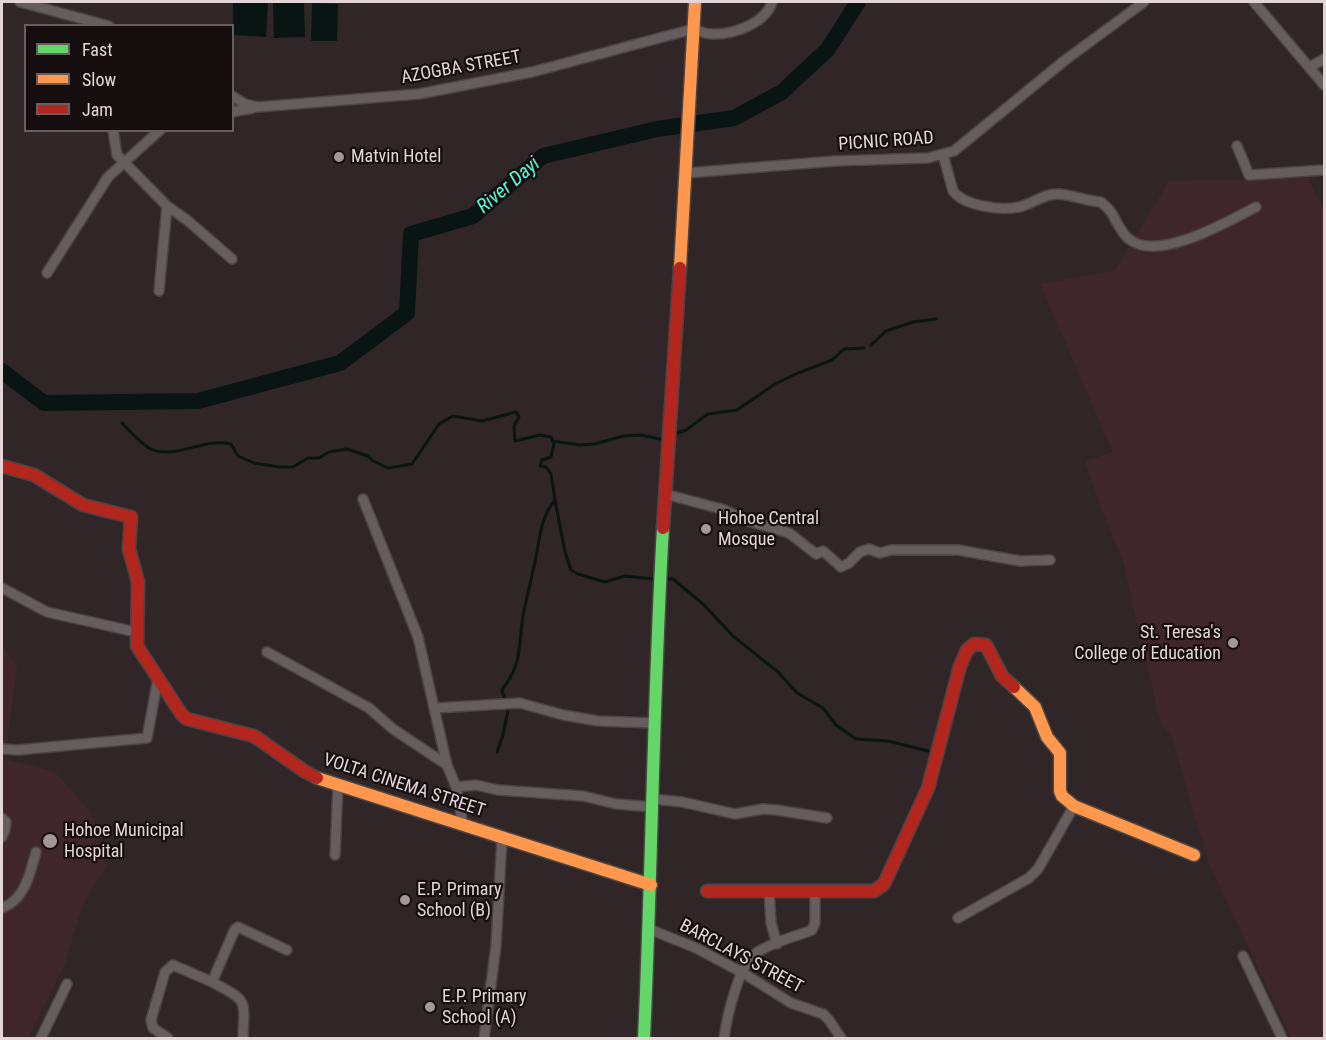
<!DOCTYPE html>
<style>
body{margin:0}
#map{position:relative;width:1326px;height:1040px;overflow:hidden;background:#302628;font-family:"Roboto Condensed",sans-serif}
canvas{display:block}
.frame{position:absolute;inset:0;border:3px solid #e2d4d7;pointer-events:none}
.legend{position:absolute;left:24px;top:24px;width:210px;height:108px;box-sizing:border-box;background:#160d0f;border:2px solid #685d5f;margin:0;padding:8px 10px;list-style:none;font-size:18px;color:#e2d4d7}
.legend li{display:flex;align-items:center;gap:12px;height:30px}
.legend b{width:30px;border:2px solid #685d5f}
</style>
<div id="map">
<canvas width="1326" height="1040"></canvas>
<div class="frame"></div>
<ul class="legend">
<li><b style="height:8px;background:#63d668"></b>Fast</li>
<li><b style="height:8px;background:#ff974d"></b>Slow</li>
<li><b style="height:8px;background:#b3261e"></b>Jam</li>
</ul>
</div>
<script>
const ctx = document.querySelector('canvas').getContext('2d');
ctx.lineJoin = 'round';
function fillPath(path, color) { ctx.fillStyle = color; ctx.fill(path, 'evenodd'); }
function stroke(path, color, width, dash) { ctx.strokeStyle = color; ctx.lineWidth = width; ctx.lineCap = dash ? 'butt' : 'round'; ctx.setLineDash(dash || []); ctx.stroke(path); }
function write(font, color, halo, rows, align = 'center') {
  ctx.font = font + ' "Roboto Condensed",sans-serif'; ctx.lineWidth = 4.5; ctx.setLineDash([]); ctx.textBaseline = 'middle'; ctx.strokeStyle = halo; ctx.fillStyle = color; for (const [text, x, y, turn = 0] of rows) {
    ctx.save(); ctx.translate(x, y); ctx.rotate((+turn || 0) * Math.PI / 180); ctx.textAlign = isNaN(turn) ? turn : align; if (halo) ctx.strokeText(text, 0, 0); ctx.fillText(text, 0, 0); ctx.restore();
  }
}
const built = new Path2D(`
 M1308,178L1324,211V1038H1291L1208,861L1172,737L1161,724L1123,561L1102,511L1085,461L1113,452L1040,284L1115,271L1169,181Z
 M2,644L17,666L5,759L55,772L92,814L106,867L82,906L65,964L28,1038H2Z`);
const water = new Path2D(`
 M233,2H268L266,37L233,35Z
 M273,2H304L305,37L274,38Z
 M312,3L338,4L337,41H311Z`);
const stream = new Path2D(`
 M871,345L886,331L913,322L936,319
 M122,423C130,431 141,444 151,449C175,460 205,437 231,444L238,456L254,463L279,467H293L308,458H319L329,452L347,449L368,456L373,461L388,468L412,464L439,424L453,416L482,421L516,412L519,417L514,426L515,441L540,435L551,437L554,444L551,457L542,460L540,466L546,467L551,474L555,500C542,515 540,534 537,552C533,573 527,595 523,616C518,648 523,662 502,690L508,710L503,735L497,752
 M677,433L686,430L708,414L737,410L775,384L798,373L832,360L844,349L864,348
 M553,441L579,445L595,444L623,436L641,435L660,439
 M555,500L565,552L571,570L578,574L605,582L625,576L653,579
 M666,579H673L703,604L733,636L778,672L797,693L823,708L836,725L856,739L888,741L928,751`);
const river = new Path2D(`
 M2,371L44,403L198,401L340,363L407,313L411,234L473,216L543,156L657,129L734,118L782,92L828,49L858,2`);
const street = new Path2D(`
 M20,2L109,26
 M1254,2L1324,85
 M1310,67L1324,59
 M232,96L245,104L258,107L419,94L532,72L693,29C700,31 705,34 712,34C733,35 766,23 772,2
 M232,112L253,108
 M113,130L117,155L167,206L187,220L232,259
 M1237,146L1249,175L1324,170
 M943,155L953,191C964,206 1002,211 1019,207C1033,204 1044,193 1059,194C1073,195 1086,201 1101,202C1104,205 1108,208 1111,212C1117,221 1120,232 1129,239C1158,263 1228,221 1256,207
 M687,173L835,161L928,158L954,151L1064,61L1144,2
 M47,273L108,177L160,130
 M159,291L167,206
 M665,494L725,510L745,520L789,533L816,554L823,551L841,567L849,563L860,552L869,549L880,553L891,550H958L1020,561L1050,560
 M363,499L418,637L447,765
 M2,588L47,612L136,632
 M267,652L369,708L393,729L447,765L456,787L463,825
 M435,708L520,703L563,715L598,721L654,723
 M2,749L18,750L147,738L158,678
 M456,787L476,785L498,790L583,796L616,804L653,807
 M653,799L682,802L735,814L763,809L777,810L827,818
 M2,818L6,822L5,830L2,837
 M335,855L338,784
 M769,890L771,923L777,944
 M2,908C25,900 30,873 36,852
 M958,918L1029,878L1038,869L1074,806
 M649,929L696,948L743,973L791,1003L823,1014L829,1020L841,1038
 M1243,956L1282,1038
 M212,982C249,1002 244,998 243,1038
 M41,1038L67,984
 M168,1038L153,1028L151,1020L165,972L173,965L212,982L235,929L238,927L287,950
 M484,1038L496,946L502,837
 M724,1038C727,1017 738,966 756,953C772,942 794,937 812,930L815,923V891`);
const fast = new Path2D(`
 M644,1038C652,868 653,698 663,528`);
const slow = new Path2D(`
 M680,268L695,2
 M1014,687L1035,707L1047,737L1060,753V791L1062,796L1074,806L1194,855
 M317,778L651,885`);
const jam = new Path2D(`
 M2,466L34,475L83,505L131,517L129,549L138,582L137,646L182,715L187,719L254,736L304,771L317,778
 M663,528L680,268
 M707,891H874L884,884L928,788L960,666L967,650L974,644L986,645L1002,676L1014,687`);
const markers = [
 [339,157,6,"#a4979a"],
 [706,529,6,"#a4979a"],
 [1233,643,6,"#a4979a"],
 [50,841,8,"#a4979a"],
 [405,900,6,"#a4979a"],
 [430,1007,6,"#a4979a"]
];
const streetNames = [
 ["AZOGBA STREET",461,68,-10],
 ["PICNIC ROAD",886,142,-4],
 ["VOLTA CINEMA STREET",404,786,18],
 ["BARCLAYS STREET",741,957,28]
];
const poiNames = [
 ["Matvin Hotel",351,157],
 ["Hohoe Central",718,519],
 ["Mosque",718,540],
 ["St. Teresa's",1221,633,"right"],
 ["College of Education",1221,654,"right"],
 ["Hohoe Municipal",64,831],
 ["Hospital",64,852],
 ["E.P. Primary",417,890],
 ["School (B)",417,911],
 ["E.P. Primary",442,997],
 ["School (A)",442,1018]
];
const waterNames = [
 ["River Dayi",509,186,-40]
];
fillPath(built, '#3f262b');
fillPath(water, '#091512');
stroke(stream, '#091512', 3);
stroke(river, '#091512', 16);
stroke(street, '#4b4344', 12);
stroke(fast, '#4b4344', 15);
stroke(slow, '#4b4344', 15);
stroke(jam, '#4b4344', 15);
stroke(street, '#665d5f', 9);
stroke(fast, '#63d668', 12);
stroke(slow, '#ff974d', 12);
stroke(jam, '#b3261e', 12);
for (const [x, y, r, color] of markers) { const dot = new Path2D(); dot.arc(x, y, r, 0, 2 * Math.PI); ctx.fillStyle = color; ctx.fill(dot); stroke(dot, '#160d0f', 2); }
write('18px', '#e2d4d7', '#160d0f', streetNames);
write('18px', '#e2d4d7', '#160d0f', poiNames, 'left');
write('italic 20px', '#55fbdb', '#160d0f', waterNames);
</script>
